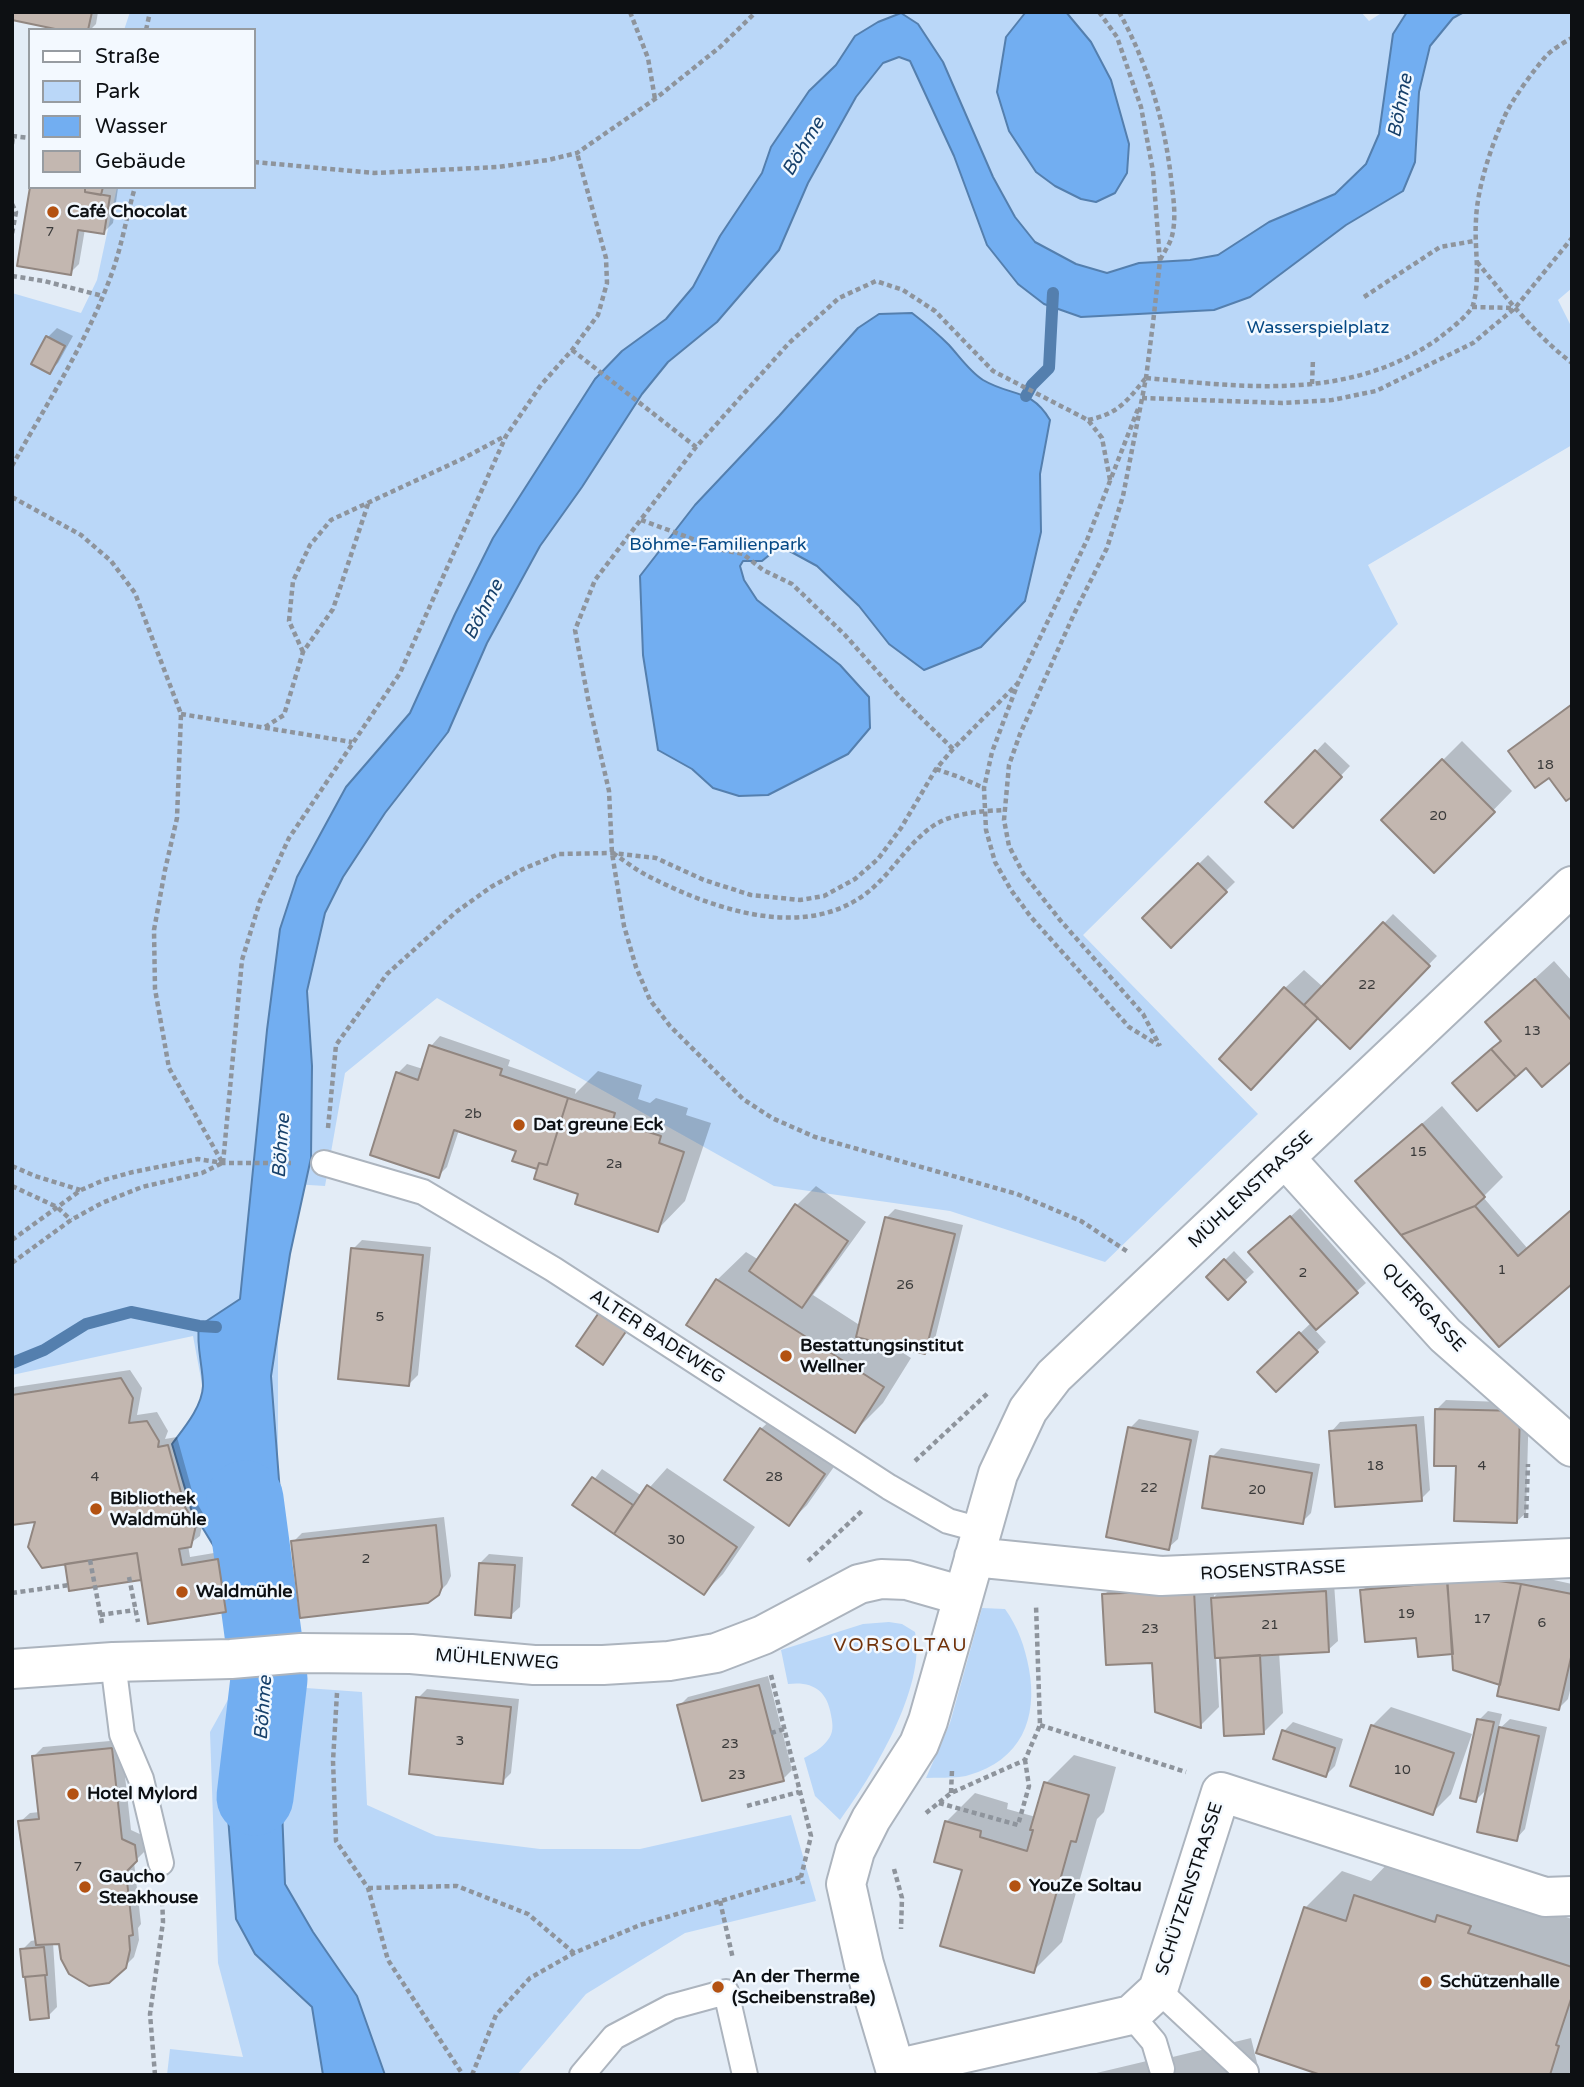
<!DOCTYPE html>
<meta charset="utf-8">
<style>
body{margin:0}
#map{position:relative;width:1584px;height:2087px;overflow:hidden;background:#e3ecf6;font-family:"Varela Round",sans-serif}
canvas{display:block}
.frame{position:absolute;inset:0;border:14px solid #0d1013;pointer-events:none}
.legend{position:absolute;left:28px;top:28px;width:228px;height:161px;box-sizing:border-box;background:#f3f9ff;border:2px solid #979ca1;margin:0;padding:9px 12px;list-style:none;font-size:21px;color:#0d1013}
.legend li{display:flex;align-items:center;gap:14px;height:35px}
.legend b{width:35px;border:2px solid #979ca1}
</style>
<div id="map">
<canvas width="1584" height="2087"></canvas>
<div class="frame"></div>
<ul class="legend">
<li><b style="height:9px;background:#fff"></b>Straße</li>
<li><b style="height:19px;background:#bad7f8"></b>Park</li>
<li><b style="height:19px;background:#72aef1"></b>Wasser</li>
<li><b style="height:19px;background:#c3b7b0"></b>Gebäude</li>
</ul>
</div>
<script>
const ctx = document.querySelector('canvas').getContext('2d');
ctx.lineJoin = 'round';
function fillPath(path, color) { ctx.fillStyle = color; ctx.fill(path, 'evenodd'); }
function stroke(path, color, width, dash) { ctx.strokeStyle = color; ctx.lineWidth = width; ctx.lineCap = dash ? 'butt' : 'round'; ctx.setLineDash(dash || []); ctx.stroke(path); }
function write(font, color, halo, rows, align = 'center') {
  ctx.font = font + ' "Varela Round",sans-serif'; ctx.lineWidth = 5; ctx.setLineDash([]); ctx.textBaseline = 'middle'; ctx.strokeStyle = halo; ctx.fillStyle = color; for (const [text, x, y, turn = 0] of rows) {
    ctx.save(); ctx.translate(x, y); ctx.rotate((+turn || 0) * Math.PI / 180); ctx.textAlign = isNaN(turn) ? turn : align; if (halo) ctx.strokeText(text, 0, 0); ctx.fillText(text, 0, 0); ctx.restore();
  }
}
const green = new Path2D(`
 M130,12H1361L1369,21L1383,12H1572V288L1558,300L1572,328V445L1368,565L1398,624L1083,935L1258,1114L1105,1262L950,1211L774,1186L437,998L345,1073L325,1186L278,1183V1558L291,1600L306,1688L362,1692L367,1805L436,1836L540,1849H640L791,1815L816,1901L685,1933L586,1994L517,2075H167L170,2049L243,2057L218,1963L210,1732L230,1696L233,1609L226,1512L193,1336L12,1375V293L81,313L97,280L117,187H254V30H124Z
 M982,1608L1005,1609C1018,1627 1025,1647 1029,1669C1038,1719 1021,1760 969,1775C957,1779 940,1777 926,1778L950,1723Z
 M889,1622L902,1624L915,1632C927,1687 871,1778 840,1820L815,1796L804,1758C813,1753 821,1749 827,1741C834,1733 833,1725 831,1715C827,1690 812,1681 788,1684L781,1650L863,1624Z`);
const water = new Path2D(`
 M1066,12L1091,42L1111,80L1129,144L1127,173L1115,193L1096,202L1081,199L1055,186L1036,172L1009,131L997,92L1006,37L1025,13Z
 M1407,12H1464L1453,18L1430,46L1419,92L1415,162L1403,191L1346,225L1250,297L1214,310L1081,317L1044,304L1018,284L987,245L954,156L910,61L899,57L883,63L856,97L808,183L779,250L717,322L668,362L642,394L582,487L540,546L487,643L448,732L385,813L343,877L325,913L307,991L312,1066L311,1158L290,1254L271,1376L283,1532L291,1600L230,1610L221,1558L191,1509L172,1444C184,1428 202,1407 203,1386C203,1366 196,1346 199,1326L240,1299L267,1030L280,929L297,877L346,787L410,713L455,614L493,538L595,379L622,351L666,319L693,287L720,236L762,173L771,147L809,91L836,65L855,36L878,22L901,13L918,24L943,62L993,177L1015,217L1035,242L1076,264L1107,273L1139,263L1190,260L1218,255L1269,222L1335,194L1366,164L1379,134L1393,34Z
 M912,313C925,323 938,334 949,345C959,356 970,372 983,380C1012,397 1031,388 1050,420L1040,474L1041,532L1025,601L981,647L924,670L889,644L859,606L817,566L784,548L773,552L762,561H743L740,566L744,580L757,600L840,665L869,697L870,728L848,754L768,795L739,796L713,788L692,769L658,750L643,655L640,576L695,505L779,416L858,328L879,314Z
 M289,1690L280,1760L285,1884L313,1932L357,1996L385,2075H323L312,2007L255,1954L236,1919L227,1804L239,1695Z`);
const pier = new Path2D(`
 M291,1600L292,1604L233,1613V1609Z
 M288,1686L292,1689L236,1696L239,1692Z`);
const shadow = new Path2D(`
 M12,12H98L96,24L90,30H68Z
 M32,187L118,188L113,223L104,232L85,229L79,264L70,273Z
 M57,328L73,336L58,363L49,372L33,363L48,337Z
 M1572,703V795L1550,776L1510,751Z
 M1462,741L1512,791L1434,871L1383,820Z
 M1325,742L1350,766L1293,826L1268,802Z
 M1208,855L1235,882L1171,945L1144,918Z
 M1393,914L1437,956L1350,1046L1318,1016L1270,1069L1285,988L1304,970L1323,987Z
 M1554,961L1572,981V1059L1526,1066L1487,1022Z
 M440,1036L510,1060L508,1066L576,1089L575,1094L598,1071L642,1085L638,1099L650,1103L656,1098L688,1108L686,1115L711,1123L685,1201L657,1230L580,1193L541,1162L536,1167L518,1149L459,1130L447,1167L438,1176L398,1073L407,1064L423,1069L431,1046Z
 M1442,1106L1503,1177L1483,1197L1528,1249L1572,1211V1282L1357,1181Z
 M816,1186L866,1222L813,1295L861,1326L886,1218L895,1209L963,1225L934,1343L925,1352L889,1344L911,1358L883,1403L855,1431L689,1325L717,1280L746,1252L759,1260L797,1205Z
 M1300,1208L1366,1283L1314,1329L1326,1342L1276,1390L1259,1372L1312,1322L1260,1244Z
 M362,1240L431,1247L418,1375L408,1385L353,1249Z
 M1234,1251L1254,1272L1228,1297L1208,1277Z
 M130,1370L142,1388L137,1415L157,1412L168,1431L165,1439L177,1437L194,1498L204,1515L200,1536L188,1545L190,1557L226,1551L234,1601L225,1611L142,1578L71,1589L66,1562L37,1519L12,1523V1390L15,1387Z
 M1446,1400L1529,1403L1526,1513L1516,1522L1458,1464L1437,1409Z
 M780,1411L843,1454L807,1505L788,1524L761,1429Z
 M1424,1416L1430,1490L1421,1499L1331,1432L1340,1422Z
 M1139,1419L1199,1431L1178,1539L1168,1548L1130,1428Z
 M1221,1448L1320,1464L1311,1513L1302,1522L1212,1457Z
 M667,1468L755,1527L723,1574L704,1593L575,1505L602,1469L642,1496Z
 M444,1517L451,1576L447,1584L437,1594L293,1542L302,1533Z
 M489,1554L523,1557L520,1607L510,1616L480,1563Z
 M1212,1572L1214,1597L1222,1589L1334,1583L1338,1641L1328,1650L1279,1652L1283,1713L1264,1732L1221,1658L1224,1655L1216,1656L1219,1707L1200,1726L1104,1595L1123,1576Z
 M1531,1575L1572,1584V1682L1568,1699L1559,1708L1502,1684L1455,1652L1418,1636L1362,1591L1371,1582Z
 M768,1676L792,1770L783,1779L679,1706L688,1697Z
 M427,1689L519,1699L511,1773L502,1782L418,1698Z
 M1391,1707L1472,1734L1451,1794L1432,1813L1372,1726Z
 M1488,1711L1502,1714L1498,1730L1510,1719L1547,1727L1525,1829L1516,1839L1488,1788L1476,1800L1479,1720Z
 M1293,1722L1343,1739L1335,1766L1326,1775L1284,1731Z
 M121,1740L131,1830L144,1836L145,1851L134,1862L141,1924L138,1928L139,1940L134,1957L124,1967L61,1942H53L57,2007L48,2016L31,2018L22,1950L31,1941L37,1940L20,1822L30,1813L40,1812L34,1756L43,1747Z
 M1074,1755L1116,1767L1104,1812L1097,1819L1062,1942L1033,1971L964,1869L946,1822L975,1793L1008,1803L1007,1809L1036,1817L1046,1783Z
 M1392,1859L1572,1919V2067L1569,2075H1327L1305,1908L1342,1871L1371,1881Z
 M1251,2038L1260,2075H1088L1151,2060L1152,2062Z`);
const stream = new Path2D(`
 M1026,396L1032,385L1049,368L1053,293
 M12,1363L44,1350L86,1324L131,1312L199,1326L216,1327`);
const river = new Path2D(`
 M245,1499L269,1679L255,1797`);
const building = new Path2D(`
 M12,12H92L88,30H60L12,20Z
 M30,187H85V192L110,196L104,234L78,230L71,275L17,266Z
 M85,187H103L101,195L85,192Z
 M46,336L65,346L50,374L31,364Z
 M1571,705L1572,797L1566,801L1549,778L1535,788L1508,751Z
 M1315,750L1342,777L1293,828L1265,802Z
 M1442,759L1495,812L1434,873L1381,820Z
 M1198,863L1227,892L1171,948L1142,918Z
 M1383,922L1430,966L1350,1049L1304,1005Z
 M1535,979L1572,1021V1061L1542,1087L1526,1068L1516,1077L1491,1049L1501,1041L1485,1022Z
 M1284,987L1318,1018L1251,1090L1219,1059Z
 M429,1045L502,1069L500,1075L568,1098L547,1165L539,1163L537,1169L512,1161L516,1151L454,1130L439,1178L370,1155L396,1072L418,1080Z
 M1491,1049L1516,1077L1477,1111L1452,1083Z
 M568,1098L615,1113L611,1127L624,1132L626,1125L661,1136L659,1143L684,1152L658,1232L575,1204L578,1194L534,1179L539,1163L547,1165Z
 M1422,1124L1485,1197L1475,1206L1401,1235L1355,1181Z
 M795,1204L848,1241L802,1308L749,1271Z
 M1475,1206L1518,1256L1570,1211L1572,1213V1284L1499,1347L1401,1235Z
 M1290,1216L1358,1293L1316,1330L1248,1252Z
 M885,1217L955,1234L925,1354L856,1337Z
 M351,1248L423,1255L409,1386L338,1379Z
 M1224,1259L1246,1282L1228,1300L1206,1277Z
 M716,1279L884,1387L855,1433L686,1325Z
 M600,1311L627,1330L603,1365L576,1346Z
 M1299,1332L1318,1352L1276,1392L1257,1372Z
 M121,1378L133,1398L129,1423L147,1421L159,1441L158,1447L168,1445L185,1507L196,1525L191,1547L179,1549L182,1565L218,1559L226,1612L148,1624L137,1553L42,1568L28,1547L35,1522L12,1525V1395Z
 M1435,1409L1520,1411L1517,1523L1454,1521L1456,1466H1434Z
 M1416,1425L1422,1501L1335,1507L1329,1431Z
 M1128,1427L1191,1440L1169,1550L1106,1537Z
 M760,1428L825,1474L789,1526L724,1480Z
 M1210,1456L1312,1473L1303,1524L1202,1508Z
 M592,1477L633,1505L614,1534L572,1505Z
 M647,1485L737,1547L704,1595L614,1534Z
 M436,1525L442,1587L439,1595L428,1603L300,1618L291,1541Z
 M137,1553L141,1580L69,1591L65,1564Z
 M479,1563L515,1565L511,1618L475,1615Z
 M1447,1574L1521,1584L1500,1685L1453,1670Z
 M1447,1582L1453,1654L1418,1657L1416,1638L1365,1642L1360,1590Z
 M1521,1584L1572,1594V1653L1559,1710L1497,1696Z
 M1194,1590L1201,1728L1155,1712L1152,1663L1106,1665L1102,1594Z
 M1326,1591L1329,1652L1215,1658L1211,1598Z
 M1260,1655L1264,1734L1224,1736L1220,1658Z
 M759,1685L784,1781L702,1801L677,1705Z
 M416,1697L511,1707L503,1784L409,1774Z
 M1477,1719L1494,1722L1476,1802L1460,1798Z
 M1371,1725L1454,1753L1433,1815L1350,1786Z
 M1499,1727L1539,1736L1517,1841L1477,1832Z
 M1282,1730L1335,1748L1326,1777L1273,1759Z
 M112,1748L122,1839L135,1845L137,1861L126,1872L133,1935L129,1936L130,1950L126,1968L109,1983L89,1986L69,1974L61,1959L59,1944L36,1945L18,1821L39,1819L32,1756Z
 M1044,1782L1089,1795L1076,1842L1071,1841L1034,1973L940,1946L962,1870L934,1862L945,1821L981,1831L980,1837L1027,1851L1033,1830H1030Z
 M1354,1895L1435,1922L1437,1915L1471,1926L1468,1933L1572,1967V1996L1556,2045L1559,2046L1550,2075H1321L1256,2053L1304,1907L1346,1921Z
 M44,1947L47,1975L23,1977L20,1949Z
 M45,1975L49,2018L30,2020L25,1977Z`);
const path = new Path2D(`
 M630,12L648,58L655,99
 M1099,12L1117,37L1141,107L1153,171L1160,261L1153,323L1146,378L1123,496L1107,548L1074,614L1020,734L1009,765L1004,820L1009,846L1023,873L1060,920L1143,1014L1160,1046
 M1119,12C1149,66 1166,126 1172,187C1174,202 1176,220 1172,236C1170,244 1164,252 1160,260
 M146,30L150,12
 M12,136L30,138
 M12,144L13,136
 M254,162L374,173L498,167L548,160L577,153L655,99L720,47L756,12
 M12,204L16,212L12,234
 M1477,262C1506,297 1535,335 1572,363
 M12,276L44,281L103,296
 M1364,297L1440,247L1474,241
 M1472,307L1514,308
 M572,350L696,447
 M1146,378C1246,387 1346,401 1435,341C1444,334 1469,316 1473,305C1481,278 1474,247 1476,220C1477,189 1491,146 1504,118C1510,102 1534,70 1546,56C1553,49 1563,43 1572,38
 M1312,384L1313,359
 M1142,398L1282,403L1332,400L1376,391L1473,343L1515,308L1572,238
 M1138,409L1087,540L1018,683L992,752L984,788L986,830L995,862L1011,890L1031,917L1129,1027L1158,1045
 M1088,420C1118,414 1127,401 1145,379
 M12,466C47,403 89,339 113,270C122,244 127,215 135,187
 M1110,480L1102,438L1088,420L993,371L935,311L903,290L876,281L839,298L789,343L696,447L595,580L575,630L589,704L609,791L612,853L624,926L636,967L650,1000L670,1026L743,1099L772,1118L815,1137L1017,1194L1081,1221L1128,1252
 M12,497L81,535L111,561L135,593L181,714L177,818L165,870L154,930L155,989L169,1068L222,1162
 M641,520L723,550L743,554L763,570L792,584L845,635L899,696L953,749
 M303,652L289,621L293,581L310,545L331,520L462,459L505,436
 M181,714L352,742
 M265,727L284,715L303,652L333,609L368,504
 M936,769L959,777L984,788
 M613,853C626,862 639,872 654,879C716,910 806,941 868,892C893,872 909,841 936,824C955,813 982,811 1004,810
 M328,1128L336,1045L387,974L456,912L491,887L523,869L559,854L612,853L656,858L704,880L751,895L800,900L824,896L855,879L878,859L901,828L936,769L953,749L1018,683
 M223,1163L242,960L260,901L289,838L400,673L506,436L541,385L572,350L598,315L607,283L606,258L577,153
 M12,1166L35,1176L80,1190
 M12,1186L57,1207L71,1220
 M12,1240L81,1190L104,1180L133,1172L198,1159L223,1163H291
 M12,1263L71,1220L102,1203L142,1187L202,1173L222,1163
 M915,1461L988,1393
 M1526,1518L1528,1464
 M90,1560L102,1623
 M808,1561L863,1510
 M129,1577L138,1622
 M12,1593L69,1585
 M100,1615L135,1610
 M771,1675L811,1836L801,1877L803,1884
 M337,1693L333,1761L336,1841L368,1888L388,1960L463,2075
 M1040,1725L1186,1772
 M771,1733L784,1729
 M951,1793L952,1770
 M939,1803L1018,1825L1029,1786L1025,1760
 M747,1806L799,1792
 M926,1813L951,1793L1025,1760L1040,1725L1036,1605
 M894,1869L902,1898L901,1929
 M368,1888L457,1886L528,1914L574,1953
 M720,1901L733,1959
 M155,2075L150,2014L163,1922L162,1895
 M472,2075L496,2015L530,1978L574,1953L640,1925L801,1877`);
const service = new Path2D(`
 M324,1163L423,1192L553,1269L889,1487L948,1521L981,1530
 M113,1662L122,1734L141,1779L161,1863
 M1158,1990L1246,2072
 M1131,2015L1154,2042L1162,2069
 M582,2075L614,2037L671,2007L726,1992L745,2075`);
const minor = new Path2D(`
 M1285,1158L1445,1335L1572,1447
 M974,1557L1161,1576L1572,1558
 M12,1669L113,1662L231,1659L301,1653L411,1654L534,1665H603L669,1661L716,1653L763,1635L859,1584L881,1579L907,1580L963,1596
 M895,2069L1131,2015L1158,1990L1221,1792L1545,1897L1572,1896
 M897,2075L864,1964L846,1884L855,1851L871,1819L919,1744L928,1721L998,1474L1028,1410L1054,1376L1572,886`);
const markers = [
 [53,212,7,"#b35212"],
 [519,1125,7,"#b35212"],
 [786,1356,7,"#b35212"],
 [96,1509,7,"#b35212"],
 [182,1592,7,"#b35212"],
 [73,1794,7,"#b35212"],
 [1015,1886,7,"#b35212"],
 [85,1887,7,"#b35212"],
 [1426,1982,7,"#b35212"],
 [718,1987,7,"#b35212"]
];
const numberNames = [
 ["7",50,232],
 ["18",1545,765],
 ["20",1438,816],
 ["22",1367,985],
 ["13",1532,1031],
 ["2b",473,1114],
 ["15",1418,1152],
 ["2a",614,1164],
 ["1",1502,1270],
 ["2",1303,1273],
 ["26",905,1285],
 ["5",380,1317],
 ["18",1375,1466],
 ["4",1482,1466],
 ["4",95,1477],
 ["28",774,1477],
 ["22",1149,1488],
 ["20",1257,1490],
 ["30",676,1540],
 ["2",366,1559],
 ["19",1406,1614],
 ["17",1482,1619],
 ["6",1542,1623],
 ["21",1270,1625],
 ["23",1150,1629],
 ["3",460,1741],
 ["23",730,1744],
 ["10",1402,1770],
 ["23",737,1775],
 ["7",78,1867]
];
const poiNames = [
 ["Café Chocolat",67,212],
 ["Dat greune Eck",533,1125],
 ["Bestattungsinstitut",800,1346],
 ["Wellner",800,1367],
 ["Bibliothek",110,1499],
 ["Waldmühle",110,1520],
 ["Waldmühle",196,1592],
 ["Hotel Mylord",87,1794],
 ["Gaucho",99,1877],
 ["Steakhouse",99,1898],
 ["YouZe Soltau",1029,1886],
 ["An der Therme",732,1977],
 ["(Scheibenstraße)",732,1998],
 ["Schützenhalle",1440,1982]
];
const parkNames = [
 ["Wasserspielplatz",1318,328],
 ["Böhme-Familienpark",718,545]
];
const streetNames = [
 ["MÜHLENSTRASSE",1251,1190,-43],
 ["QUERGASSE",1423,1308,47],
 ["ALTER BADEWEG",657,1337,33],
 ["ROSENSTRASSE",1273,1571,-3],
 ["MÜHLENWEG",497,1660,4],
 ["SCHÜTZENSTRASSE",1190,1889,-72]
];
const waterNames = [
 ["Böhme",1401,106,-79],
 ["Böhme",804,147,-59],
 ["Böhme",484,610,-63],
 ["Böhme",282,1146,-86],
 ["Böhme",264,1708,-86]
];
const neighbourhoodNames = [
 ["VORSOLTAU",901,1646]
];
fillPath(green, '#bad7f8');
fillPath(water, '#72aef1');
stroke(water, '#547fae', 2);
fillPath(pier, '#e3ecf6');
fillPath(shadow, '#0003');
stroke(stream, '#547fae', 12);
stroke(river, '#72aef1', 77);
fillPath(building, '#c3b7b0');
stroke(building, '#918680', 2);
stroke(service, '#acb4be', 28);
stroke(minor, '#acb4be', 42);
stroke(path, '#8e949c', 4.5, [5, 3.5]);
stroke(service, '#fff', 24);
stroke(minor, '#fff', 38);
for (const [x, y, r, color] of markers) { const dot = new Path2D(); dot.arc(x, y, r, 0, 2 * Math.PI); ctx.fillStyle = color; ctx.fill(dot); stroke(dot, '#f3f9ff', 2.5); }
write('14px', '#3a3a3a', null, numberNames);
write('bold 18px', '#0d1013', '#f3f9ff', poiNames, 'left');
write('18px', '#044884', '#f3f9ff', parkNames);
write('18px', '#0d1013', '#f3f9ff', streetNames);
write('italic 19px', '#16406b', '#f3f9ff', waterNames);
ctx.letterSpacing = '2px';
write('19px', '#71330c', '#f3f9ff', neighbourhoodNames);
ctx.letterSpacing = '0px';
</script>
